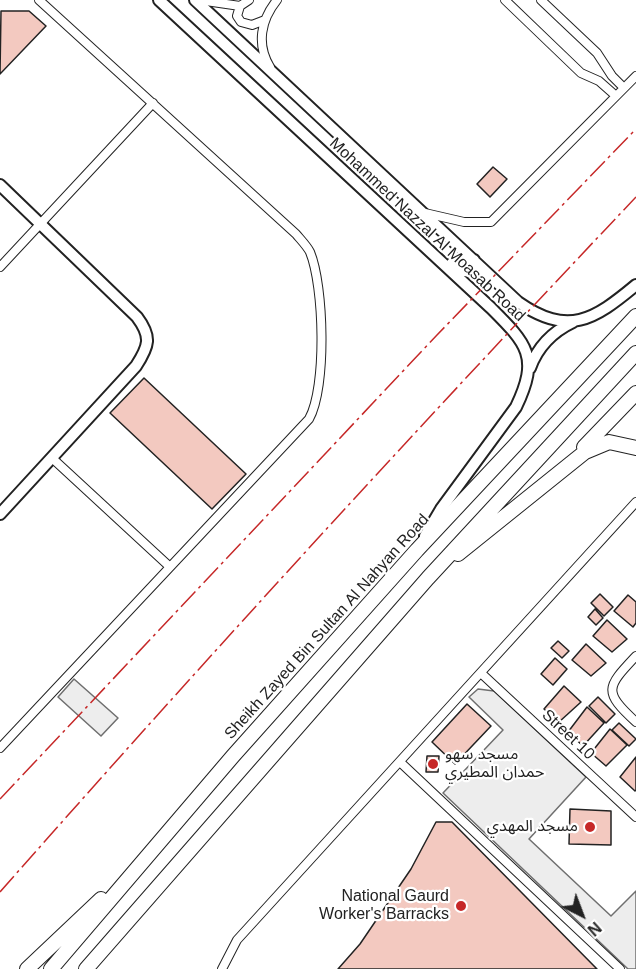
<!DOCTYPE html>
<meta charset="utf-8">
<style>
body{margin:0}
#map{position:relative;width:636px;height:969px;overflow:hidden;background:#fff;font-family:Arial,sans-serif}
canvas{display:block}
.north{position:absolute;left:552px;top:885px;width:60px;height:60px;-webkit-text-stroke:4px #fff;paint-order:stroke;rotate:138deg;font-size:16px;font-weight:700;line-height:24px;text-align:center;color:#222}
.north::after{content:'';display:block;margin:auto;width:21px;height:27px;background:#222;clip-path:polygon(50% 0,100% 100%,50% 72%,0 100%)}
</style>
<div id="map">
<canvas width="636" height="969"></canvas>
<div class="north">N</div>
</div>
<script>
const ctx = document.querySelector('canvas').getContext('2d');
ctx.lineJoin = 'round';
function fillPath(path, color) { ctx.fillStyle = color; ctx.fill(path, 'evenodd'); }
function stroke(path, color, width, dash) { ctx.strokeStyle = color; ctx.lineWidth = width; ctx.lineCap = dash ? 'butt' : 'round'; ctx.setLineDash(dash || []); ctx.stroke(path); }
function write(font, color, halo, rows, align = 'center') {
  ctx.font = font + ' Arial,"Noto Sans Arabic",sans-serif'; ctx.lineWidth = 4.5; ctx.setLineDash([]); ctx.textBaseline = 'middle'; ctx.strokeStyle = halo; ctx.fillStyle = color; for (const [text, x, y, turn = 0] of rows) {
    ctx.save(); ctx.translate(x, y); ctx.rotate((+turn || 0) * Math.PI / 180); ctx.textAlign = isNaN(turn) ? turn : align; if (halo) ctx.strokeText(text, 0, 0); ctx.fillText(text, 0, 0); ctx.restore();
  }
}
const parking = new Path2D(`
 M74,679L118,718L101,736L58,697Z
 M478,689L494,691L586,777L529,839L611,916L636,891V969H628L443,793L503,730L469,697Z`);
const building = new Path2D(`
 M1,11H29L46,26L0,74Z
 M493,167L507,179L490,197L477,184Z
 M144,378L246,474L212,509L110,413Z
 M600,594L613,607L604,616L591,603Z
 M628,595L636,602V623L633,627L614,611Z
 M595,609L603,618L596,625L588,617Z
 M607,620L627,639L612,652L593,636Z
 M558,641L569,651L562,658L551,648Z
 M586,644L606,663L591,676L572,660Z
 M555,658L567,669L553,685L541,674Z
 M564,686L581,702L559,722L544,709Z
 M598,697L615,714L606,723L589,706Z
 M467,704L491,726L455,764L432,742Z
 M587,707L604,723L583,746L568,732Z
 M619,723L636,739L629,746L612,730Z
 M610,729L627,745L606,766L591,753Z
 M427,756H439L438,772H426Z
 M636,757V790L635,791L620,777Z
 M570,809L611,811V845L569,844Z
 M436,822H452L597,969H338L360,944L411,869Z`);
const street = new Path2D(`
 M199,0L240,6L249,0
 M505,0L581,73L599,81L616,96
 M541,0L597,53L612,76L624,88
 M240,6L237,16L241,22L252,25L265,20
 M270,67C256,44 261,20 277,0
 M425,213L464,222H491L636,76
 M0,267L153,103
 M52,458L170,567
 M636,656C607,687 602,691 636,722
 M482,674L636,817
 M0,748L309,419C327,387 324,286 310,252C307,246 301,240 296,234L39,0
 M400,762L620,969
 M222,969L237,940L636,502`);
const secondary = new Path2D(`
 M159,0L491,308C527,344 540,357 516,407L441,509L425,536
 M195,0L518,302C568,337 594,320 636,285
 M0,185L137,317C152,337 149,346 136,366L0,514
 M452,263L461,270L470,272L475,266L474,260
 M530,368C538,346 552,332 573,322`);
const highway = new Path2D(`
 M584,447L636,393
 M458,554L585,452L609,442L636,448
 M27,969L101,899
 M51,969L233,756L417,550L636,316
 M86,969L428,578L636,353`);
const power = new Path2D(`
 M0,799L437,335L636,129
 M0,892C208,656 420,425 636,197`);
const markers = [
 [433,764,6,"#c62828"],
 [590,827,6,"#c62828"],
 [461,906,6,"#c62828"]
];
const streetNames = [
 ["Mohammed Nazzal Al Moasab Road",427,230,43],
 ["Sheikh Zayed Bin Sultan Al Nahyan Road",327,627,-48],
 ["Street 10",568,735,43]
];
const poiNames = [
 ["مسجد سهو",445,755,"left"],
 ["حمدان المطيري",445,773,"left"],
 ["مسجد المهدي",578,827],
 ["National Gaurd",449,897],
 ["Worker's Barracks",449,915]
];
fillPath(parking, '#ededed');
stroke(parking, '#6f6f6f', 1.5);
fillPath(building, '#f3c9c0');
stroke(building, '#222', 1.5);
stroke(street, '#222', 10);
stroke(secondary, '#222', 14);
stroke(highway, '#222', 16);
stroke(street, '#fff', 8);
stroke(secondary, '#fff', 10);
stroke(highway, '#fff', 14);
stroke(power, '#c62828', 1.5, [21, 4.5, 3, 4.5]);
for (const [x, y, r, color] of markers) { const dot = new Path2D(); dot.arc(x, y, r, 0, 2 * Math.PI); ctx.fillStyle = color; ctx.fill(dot); stroke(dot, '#fff', 2); }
write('16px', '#222', '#fff', streetNames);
write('16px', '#222', '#fff', poiNames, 'right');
</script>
